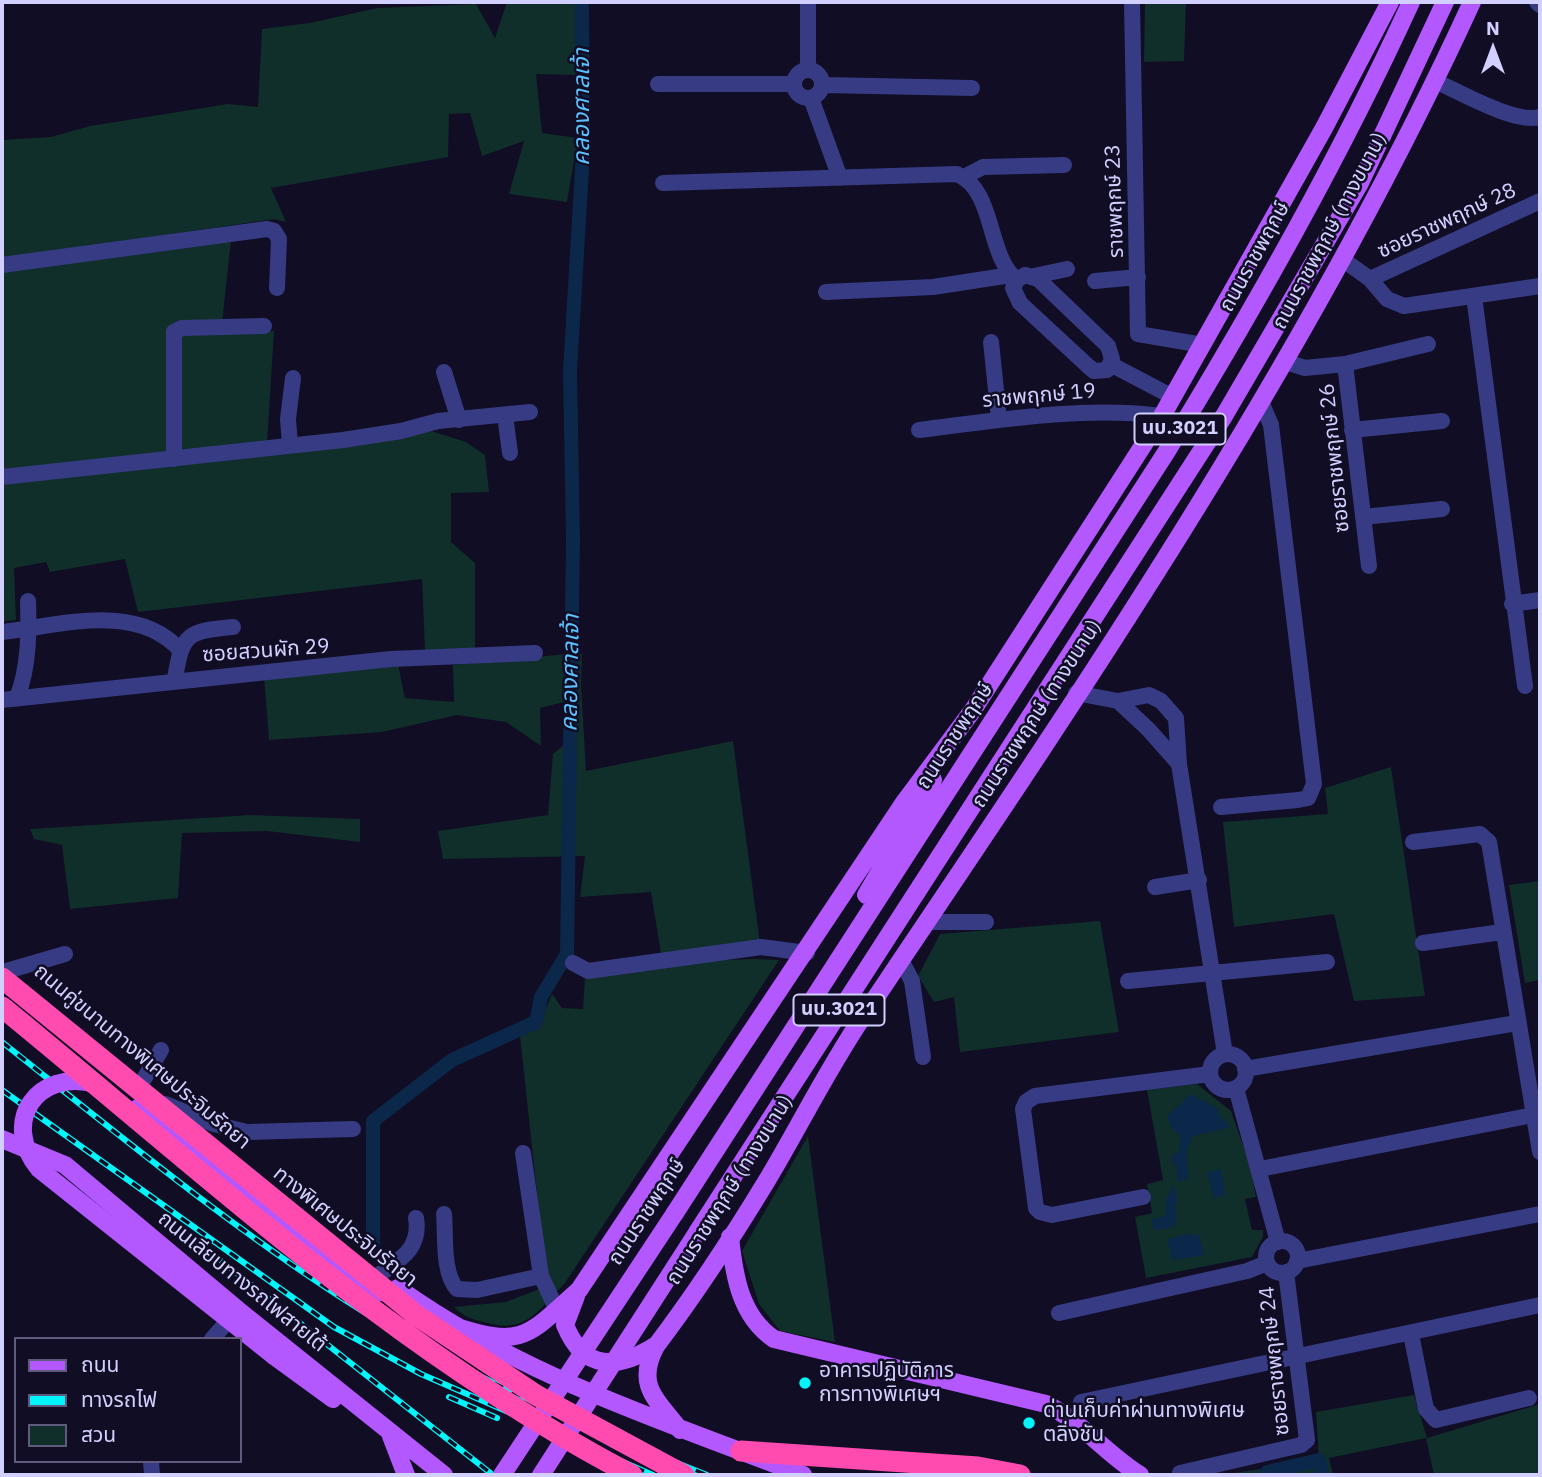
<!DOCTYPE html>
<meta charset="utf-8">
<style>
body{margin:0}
#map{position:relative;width:1542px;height:1477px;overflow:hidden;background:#100d24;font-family:"IBM Plex Sans","Noto Sans Thai",sans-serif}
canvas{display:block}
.frame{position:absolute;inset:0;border:4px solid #d2d0ff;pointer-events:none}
.legend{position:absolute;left:14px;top:1337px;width:228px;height:126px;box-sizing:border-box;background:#100d24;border:2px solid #5e5b7c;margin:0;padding:9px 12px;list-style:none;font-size:21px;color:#d2d0ff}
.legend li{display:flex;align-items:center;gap:14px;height:35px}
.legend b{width:35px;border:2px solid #5e5b7c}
.north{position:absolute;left:1458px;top:14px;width:70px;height:70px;-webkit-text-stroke:5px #100d24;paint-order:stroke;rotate:0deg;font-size:19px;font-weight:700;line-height:28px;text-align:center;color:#d2d0ff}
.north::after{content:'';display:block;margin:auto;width:24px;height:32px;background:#d2d0ff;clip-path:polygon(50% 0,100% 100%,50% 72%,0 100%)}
</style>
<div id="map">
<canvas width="1542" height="1477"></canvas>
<div class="frame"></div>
<ul class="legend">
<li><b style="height:9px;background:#b357ff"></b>ถนน</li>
<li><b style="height:9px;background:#00f6fb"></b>ทางรถไฟ</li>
<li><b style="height:19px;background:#102e2a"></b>สวน</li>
</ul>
<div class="north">N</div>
</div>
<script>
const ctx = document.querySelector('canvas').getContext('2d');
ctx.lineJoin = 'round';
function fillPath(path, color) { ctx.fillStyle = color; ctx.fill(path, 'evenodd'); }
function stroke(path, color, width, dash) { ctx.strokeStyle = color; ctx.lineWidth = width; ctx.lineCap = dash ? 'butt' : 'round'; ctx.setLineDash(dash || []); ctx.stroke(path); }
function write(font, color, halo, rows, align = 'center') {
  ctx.font = font + ' "IBM Plex Sans","Noto Sans Thai",sans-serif'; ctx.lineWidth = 5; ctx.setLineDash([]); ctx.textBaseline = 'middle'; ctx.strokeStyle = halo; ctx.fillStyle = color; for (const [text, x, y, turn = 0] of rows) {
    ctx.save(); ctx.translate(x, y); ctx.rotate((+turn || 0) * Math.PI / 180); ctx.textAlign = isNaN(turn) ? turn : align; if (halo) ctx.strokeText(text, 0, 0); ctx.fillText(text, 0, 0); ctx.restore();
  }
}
const green = new Path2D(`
 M507,2H576V75L536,74L542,133L578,138L567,202L509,194L524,141L482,156L470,113L449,114L448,157L271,188L286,222L274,219L2,259V140L51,137L90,126L228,104L258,107L262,29L310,23L377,8L476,4L495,38Z
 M1145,2H1186L1184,61L1144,62Z
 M231,240L221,333L274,331L267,444L2,474V270Z
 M431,431L466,442L485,455L489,492L451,493V542L475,563V650H425L422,579L138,612L125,559L50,572L46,562L14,568L16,620L2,622V485Z
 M566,654H582L581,683L586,771L733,741L760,943L661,954L651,892L580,897L585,856L443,859L438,831L548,815L553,754L565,744L564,702L540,708L541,746L506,722L457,715L382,732L269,740L264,677L398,664L405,698L454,702L453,665Z
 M1391,767L1425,996L1354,1001L1334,914L1234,927L1223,822L1328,814L1325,788Z
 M250,815L360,819V842L267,831L182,833L178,898L70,909L62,845L34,839L30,829Z
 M1540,881V980L1525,983L1509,885Z
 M1100,921L1119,1032L960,1052L954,997L934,1002L918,976L940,934Z
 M754,959L779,960L565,1283C540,1308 527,1334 488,1323C474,1320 464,1317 454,1307L506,1302L547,1286L520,1036L537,1029L552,994L562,1008L583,1009L585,977L691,961Z
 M1197,1084L1231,1111L1250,1165L1256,1197L1245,1199L1252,1230H1263V1237L1252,1257L1146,1278L1135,1217L1152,1213L1147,1184L1163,1180L1147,1090Z
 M808,1136L835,1342L780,1331L759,1304L742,1251Z
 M1414,1395L1427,1438L1540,1404V1475H1434L1426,1438L1329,1458L1333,1475H1221L1319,1460L1316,1412Z`);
const water = new Path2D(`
 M1191,1094L1218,1109L1219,1115L1231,1127L1193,1136L1187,1150L1188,1179L1177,1182V1166L1171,1161L1172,1156L1179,1152L1181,1136L1172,1128L1167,1116Z
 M1221,1169L1225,1195L1214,1198L1207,1172Z
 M1174,1185L1178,1202L1175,1205L1177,1220L1173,1227L1154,1231L1152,1219L1166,1216V1199Z
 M1186,1234L1199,1235L1204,1255L1172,1260L1168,1239Z`);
const canal = new Path2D(`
 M373,1244V1121L452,1060L536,1022L541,997L567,954L573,540L570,371L583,152L582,2
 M1267,1472L1319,1460L1322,1475`);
const minor = new Path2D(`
 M1132,2L1138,334L1203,345
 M1537,2L1540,5
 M794 84a14 14 0 1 1 28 0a14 14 0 1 1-28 0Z
 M808,70V2
 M1435,81C1460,92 1515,124 1540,117
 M658,84H794
 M823,85L972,88
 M811,98L840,178
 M964,177L983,167L1064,165
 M663,183L957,174C996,191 986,255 1017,280
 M1540,201L1370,279L1387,299L1404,306L1540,286
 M1342,259L1370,279
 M2,265L267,229L274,231L279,239L277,288
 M1025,275L1038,279L1108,346L1112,359L1107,370L1094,371L1088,366L1020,303L1013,288L1017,280Z
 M1034,276L1067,269
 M1095,281L1138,277
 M826,292L933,287L1011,275
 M1474,296L1525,686
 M991,342L999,419
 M1286,362L1305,368L1345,364L1369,566
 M1345,364L1428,344
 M1112,365L1173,397
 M444,372L459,420
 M505,415L510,453
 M919,430C1000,420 1081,406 1162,416
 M1352,430L1442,421
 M290,445L288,419L293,378
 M174,459V332L182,328L264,326
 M2,477L343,440L401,431L438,421L530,412
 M1363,517L1442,509
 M1512,604L1540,600
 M2,632C59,626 136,601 180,650
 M175,679C182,633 188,631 233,627
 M1076,693L1118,701L1149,695L1161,701L1176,718L1179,764L1225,1054
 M17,698C29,667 29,633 28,601
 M2,700L391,659L535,653
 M1118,701L1149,730L1179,764
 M1221,807L1298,800L1308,798L1314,784L1271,425L1262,404
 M1413,842L1480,834L1489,842L1540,1152
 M1155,887L1199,880
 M928,922H986
 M1423,943L1502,932
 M902,962L912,981L923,1057
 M573,963L588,971L761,947L807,953
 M3,972L65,954
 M1128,981L1327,962
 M1210 1072a18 18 0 1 1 36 0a18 18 0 1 1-36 0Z
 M1245,1069L1517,1023
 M141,1084L161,1050
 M1236,1088L1278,1242
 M165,1104L214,1124L247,1132L353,1129
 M523,1153L541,1276L557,1310
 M1260,1169L1533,1115
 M1143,1197L1052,1215L1040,1212L1036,1208L1023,1109L1026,1102L1035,1096L1210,1074
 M444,1214C446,1236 442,1272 457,1289L477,1290L541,1276
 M1266 1257a16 16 0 1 1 32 0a16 16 0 1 1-32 0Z
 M1297,1261L1540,1214
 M379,1275C401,1259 421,1248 416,1218
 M1059,1313L1247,1271L1267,1263
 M1411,1334L1426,1409L1436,1420L1529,1398
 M212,1339L236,1312
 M1081,1402L1540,1305
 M151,1461L152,1475
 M1180,1473L1301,1445L1307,1440L1286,1272`);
const major = new Path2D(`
 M866,895L933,780
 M2,1139L65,1165L238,1310L444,1475
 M675,1213L1167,451C1256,305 1340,157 1411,2
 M698,1231L1224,416L1360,183L1445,2
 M730,1237C734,1275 740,1316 774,1339L1046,1404C1082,1422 1106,1454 1140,1475
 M304,1239L377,1293
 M398,1288C521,1376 664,1421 803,1475
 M576,1296L565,1325C584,1372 618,1369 655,1346
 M454,1326C524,1349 528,1335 579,1290L903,804L973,710L1162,416L1324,128L1390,2
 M274,1356L333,1399
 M680,1430C656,1399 635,1385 656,1346C696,1293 732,1238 766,1182C799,1127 827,1070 862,1018C1083,690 1307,362 1472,2
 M391,1436L406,1475`);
const highway = new Path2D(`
 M741,1451L978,1467L1020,1475`);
const rail = new Path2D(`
 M2,1042C114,1131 224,1222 345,1300C458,1373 582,1425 707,1475
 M2,1090L334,1327L421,1374L653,1475
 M197,1242L493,1475
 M449,1397L497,1418`);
const majorBridge = new Path2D(`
 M96,1084C37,1068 0,1122 39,1169L274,1356
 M138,1108L304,1239
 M502,1475L675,1213
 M541,1475L698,1231`);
const highwayBridge = new Path2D(`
 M2,978L416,1315L536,1395L684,1475
 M2,1007C204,1172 399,1354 632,1475`);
const markers = [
 [805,1383,7,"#00f6fb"],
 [1029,1423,7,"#00f6fb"]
];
const shields = [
 [1180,429,91],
 [839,1010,91]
];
const shieldNames = [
 ["นบ.3021",1180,429],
 ["นบ.3021",839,1010]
];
const streetNames = [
 ["ราชพฤกษ์ 23",1115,201,-92],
 ["ซอยราชพฤกษ์ 28",1447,221,-25],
 ["ถนนราชพฤกษ์ (ทางขนาน)",1330,231,-62],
 ["ถนนราชพฤกษ์",1255,257,-61],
 ["ราชพฤกษ์ 19",1039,396,-5],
 ["ซอยราชพฤกษ์ 26",1335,458,-96],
 ["ซอยสวนผัก 29",266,651,-4],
 ["ถนนราชพฤกษ์ (ทางขนาน)",1037,714,-57],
 ["ถนนราชพฤกษ์",955,736,-57],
 ["ถนนคู่ขนานทางพิเศษประจิมรัถยา",142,1057,40],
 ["ถนนราชพฤกษ์ (ทางขนาน)",730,1190,-58],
 ["ถนนราชพฤกษ์",647,1212,-57],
 ["ทางพิเศษประจิมรัถยา",345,1227,39],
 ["ถนนเลียบทางรถไฟสายใต้",242,1282,39],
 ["ซอยราชพฤกษ์ 24",1275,1361,-96]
];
const poiNames = [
 ["อาคารปฏิบัติการ",819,1371],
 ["การทางพิเศษฯ",819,1395],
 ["ด่านเก็บค่าผ่านทางพิเศษ",1043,1411],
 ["ตลิ่งชัน",1043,1435]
];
const waterNames = [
 ["คลองศาลเจ้า",582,107,-90],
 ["คลองศาลเจ้า",571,673,-89]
];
fillPath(green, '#102e2a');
fillPath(water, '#0b284a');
stroke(canal, '#0b284a', 14);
stroke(minor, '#373b84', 16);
stroke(major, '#b357ff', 18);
stroke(highway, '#ff4bb0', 21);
stroke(rail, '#00f6fb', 6);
stroke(rail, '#100d24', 3.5, [10]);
stroke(majorBridge, '#b357ff', 18);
stroke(highwayBridge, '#ff4bb0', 21);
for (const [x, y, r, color] of markers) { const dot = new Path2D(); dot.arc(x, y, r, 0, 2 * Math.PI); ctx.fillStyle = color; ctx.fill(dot); stroke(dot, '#100d24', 2.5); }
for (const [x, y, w] of shields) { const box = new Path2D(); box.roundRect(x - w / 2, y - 15.5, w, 31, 5); ctx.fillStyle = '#100d24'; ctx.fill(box); stroke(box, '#d2d0ff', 2); }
write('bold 19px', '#d2d0ff', null, shieldNames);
write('21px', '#d2d0ff', '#100d24', streetNames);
write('21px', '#d2d0ff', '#100d24', poiNames, 'left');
write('italic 23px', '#5ec1ff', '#100d24', waterNames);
</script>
